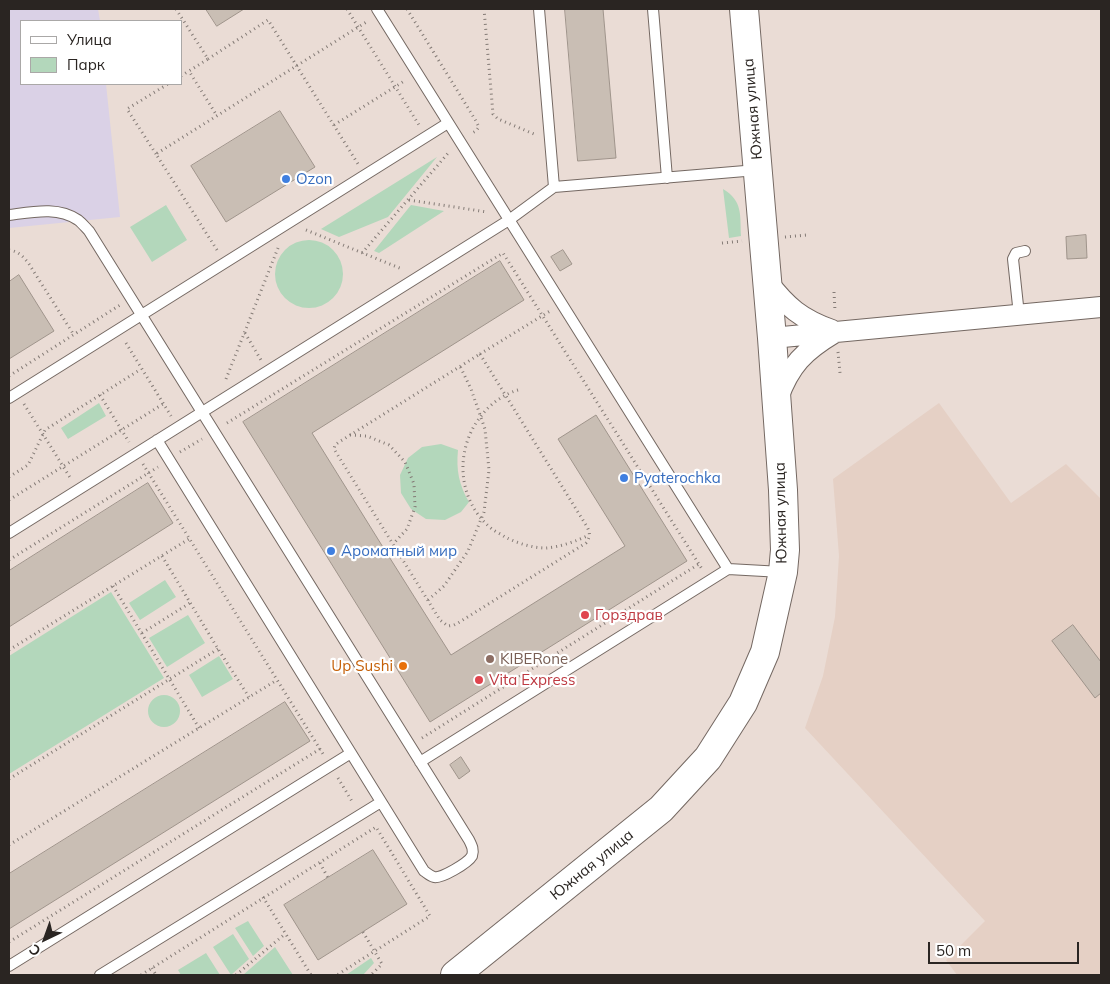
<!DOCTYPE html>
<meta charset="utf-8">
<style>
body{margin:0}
#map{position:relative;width:1110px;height:984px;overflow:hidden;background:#eadcd5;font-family:Mulish,sans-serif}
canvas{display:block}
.frame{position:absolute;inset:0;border:10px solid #2a2522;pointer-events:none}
.legend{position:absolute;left:20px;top:20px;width:162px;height:65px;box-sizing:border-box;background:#fff;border:1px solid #aaa8a7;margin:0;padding:6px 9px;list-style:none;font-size:15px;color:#2a2522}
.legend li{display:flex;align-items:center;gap:10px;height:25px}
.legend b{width:25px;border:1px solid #aaa8a7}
.north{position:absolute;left:20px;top:914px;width:50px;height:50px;-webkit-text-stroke:4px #fff;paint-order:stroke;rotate:222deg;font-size:14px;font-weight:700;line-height:20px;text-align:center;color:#2a2522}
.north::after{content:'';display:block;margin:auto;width:18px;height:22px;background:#2a2522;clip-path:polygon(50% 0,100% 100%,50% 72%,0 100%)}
.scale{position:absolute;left:928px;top:942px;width:151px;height:22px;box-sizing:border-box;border:2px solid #2a2522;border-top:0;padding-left:6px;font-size:15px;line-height:18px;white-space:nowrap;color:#2a2522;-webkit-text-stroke:4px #fff;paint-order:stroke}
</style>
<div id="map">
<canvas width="1110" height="984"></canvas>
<div class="frame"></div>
<ul class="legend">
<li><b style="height:6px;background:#fff"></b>Улица</li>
<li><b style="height:14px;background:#b3d7bb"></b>Парк</li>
</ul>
<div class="north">С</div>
<div class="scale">50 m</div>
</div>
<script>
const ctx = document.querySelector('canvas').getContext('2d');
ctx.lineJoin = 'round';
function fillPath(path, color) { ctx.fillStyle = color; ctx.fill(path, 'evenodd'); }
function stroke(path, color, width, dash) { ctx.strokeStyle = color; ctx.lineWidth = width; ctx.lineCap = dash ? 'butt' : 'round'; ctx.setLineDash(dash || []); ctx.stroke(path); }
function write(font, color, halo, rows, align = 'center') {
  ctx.font = font + ' Mulish,sans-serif'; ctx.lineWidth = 4.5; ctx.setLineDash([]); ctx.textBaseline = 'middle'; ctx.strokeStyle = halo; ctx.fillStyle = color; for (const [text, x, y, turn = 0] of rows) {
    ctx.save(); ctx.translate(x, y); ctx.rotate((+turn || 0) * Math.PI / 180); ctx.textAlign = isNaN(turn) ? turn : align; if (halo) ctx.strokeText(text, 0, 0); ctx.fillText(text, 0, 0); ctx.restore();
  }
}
const built = new Path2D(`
 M939,403L1011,503L1066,464L1101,499V975H957L946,960L985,921L805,728L823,676L835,617L839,556L833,479Z`);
const education = new Path2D(`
 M9,9H98L100,21H21V84H106L120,217L9,228Z`);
const green = new Path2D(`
 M437,157L388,217L339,237L321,229Z
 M723,189C743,201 740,215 741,236L729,238Z
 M166,205L187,240L152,262L130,227Z
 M411,205L444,211L379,253L374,251Z
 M275 274a34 34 0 1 1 68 0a34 34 0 1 1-68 0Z
 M99,403L106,416L68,439L61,428Z
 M441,444L458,450C456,470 459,485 469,502L461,512L445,520L426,519L411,509L401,493L400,475L408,458L422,447Z
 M165,580L176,597L140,620L129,603Z
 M111,592L164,678L9,774V656Z
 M188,615L205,643L167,667L149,638Z
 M219,656L233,679L202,697L189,675Z
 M148 711a16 16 0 1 1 32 0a16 16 0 1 1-32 0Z
 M248,921L264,946L253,956L235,928Z
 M233,934L249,959L231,975L213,947Z
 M275,947L293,975H243Z
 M206,953L220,975H181L178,970Z
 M371,958L374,963L363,975H346Z`);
const building = new Path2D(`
 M206,9H244L217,26Z
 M565,9H603L616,158L578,161Z
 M280,111L315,167L226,222L191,166Z
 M1086,235L1087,258L1067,259L1066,237Z
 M563,250L572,264L560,271L551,257Z
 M500,261L524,300L312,433L381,544L451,655L625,546L558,439L596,415L687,561L430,722L243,422Z
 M19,275L54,331L9,359V282Z
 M148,483L173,523L9,627V571Z
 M1073,625L1101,662V693L1095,698L1052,641Z
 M285,702L310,741L9,929V874Z
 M461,757L470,771L459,779L450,765Z
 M373,850L407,904L318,960L284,905Z`);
const path = new Path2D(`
 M176,9L208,59L189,71L217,116
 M347,9L419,125
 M407,9L476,121L479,127L476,131L472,133
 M484,9L493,114L498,119L534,134
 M208,59L268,20L358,164
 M181,76L189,71
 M334,125L406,80
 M156,154L127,109L168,84
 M409,200L487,212
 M306,230L402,269
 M785,237L807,235
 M722,243L742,241
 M9,250C18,251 24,257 29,264L74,335
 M217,250L156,154L368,21
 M362,253L450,151
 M834,292L835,311
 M245,333L261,360
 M126,343L171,416
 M838,352L840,373
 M480,354L586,525C590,532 591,536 586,543L458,623L454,625L448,626L440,620L334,449L335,445L339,442Z
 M480,354L550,311
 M9,376L120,305
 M226,379L278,248
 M518,390C504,394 490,404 481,416C454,450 457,501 492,529C496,532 501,534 505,537C517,543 532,548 546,548C560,547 577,541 589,535
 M100,395L129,442
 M24,404L71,479
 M227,423L503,253L702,569
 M350,435L367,436L389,445L405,462L414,484L415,507L407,529L393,544
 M180,452L202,439
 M143,464L323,754
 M9,477L28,465L45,430L141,369
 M9,500L163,404
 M162,556L218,649L249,697
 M9,560L158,467
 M113,586L199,728
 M428,600L444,586L468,551L484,512L489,470L485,429L471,389L460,366
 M142,633L190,603
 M9,650L189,539
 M422,738L699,564
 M338,778L353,803
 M9,779L218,649
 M9,845L277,680
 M320,863L328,878
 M263,897L311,975
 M363,932L382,964L371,975
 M9,942L320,749
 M152,968L156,975
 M141,975L376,827L430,916L337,975
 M236,975L285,934`);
const lane = new Path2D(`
 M377,9L728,569
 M539,9L554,187
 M653,9L667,178
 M9,215C32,212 58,206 78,220C82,223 86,228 89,231L469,840C472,846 474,850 472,856C468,863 441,879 434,877C430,876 427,873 424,871L157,440
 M1019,315L1013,259L1016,253L1025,251
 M9,398L448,123
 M9,533L509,220L554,187L757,170
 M420,762L728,569L782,572
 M9,966L351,753
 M100,975L381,802`);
const street = new Path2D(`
 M767,281C787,307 801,319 832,330
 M772,338L1101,307
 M778,398C790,365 804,351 834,333`);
const secondary = new Path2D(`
 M455,975L661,809L708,758L743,703L765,652L783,572L785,550L783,490L772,338L744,9`);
const markers = [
 [286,179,5,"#3f7fe0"],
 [624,478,5,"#3f7fe0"],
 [331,551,5,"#3f7fe0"],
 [585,615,5,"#e0444e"],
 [490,659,5,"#8d6e63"],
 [403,666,5,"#e8710a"],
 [479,680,5,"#e0444e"]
];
const streetNames = [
 ["Южная улица",753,109,-95],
 ["Южная улица",781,513,-91],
 ["Южная улица",592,865,-39]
];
const shopNames = [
 ["Ozon",296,179],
 ["Pyaterochka",634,478],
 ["Ароматный мир",341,551]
];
const healthNames = [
 ["Горздрав",595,615],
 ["Vita Express",489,680]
];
const educationNames = [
 ["KIBERone",500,659]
];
const foodNames = [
 ["Up Sushi",393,666]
];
fillPath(built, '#e5d0c5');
fillPath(education, '#dad1e6');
fillPath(green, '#b3d7bb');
fillPath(building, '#c9beb4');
stroke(building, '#9f948b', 1);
stroke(lane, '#746862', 12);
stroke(street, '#746862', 22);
stroke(secondary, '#746862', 30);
stroke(path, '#847b76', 3, [1, 4]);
stroke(lane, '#fff', 10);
stroke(street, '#fff', 20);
stroke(secondary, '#fff', 28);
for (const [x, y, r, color] of markers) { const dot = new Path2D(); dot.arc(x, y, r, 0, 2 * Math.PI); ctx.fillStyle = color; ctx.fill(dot); stroke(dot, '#fff', 2); }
write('15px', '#2a2522', '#fff', streetNames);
write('15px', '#366cbe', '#fff', shopNames, 'left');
write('15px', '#be3a42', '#fff', healthNames, 'left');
write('15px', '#785e54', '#fff', educationNames, 'left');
write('15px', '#c56008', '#fff', foodNames, 'right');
</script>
